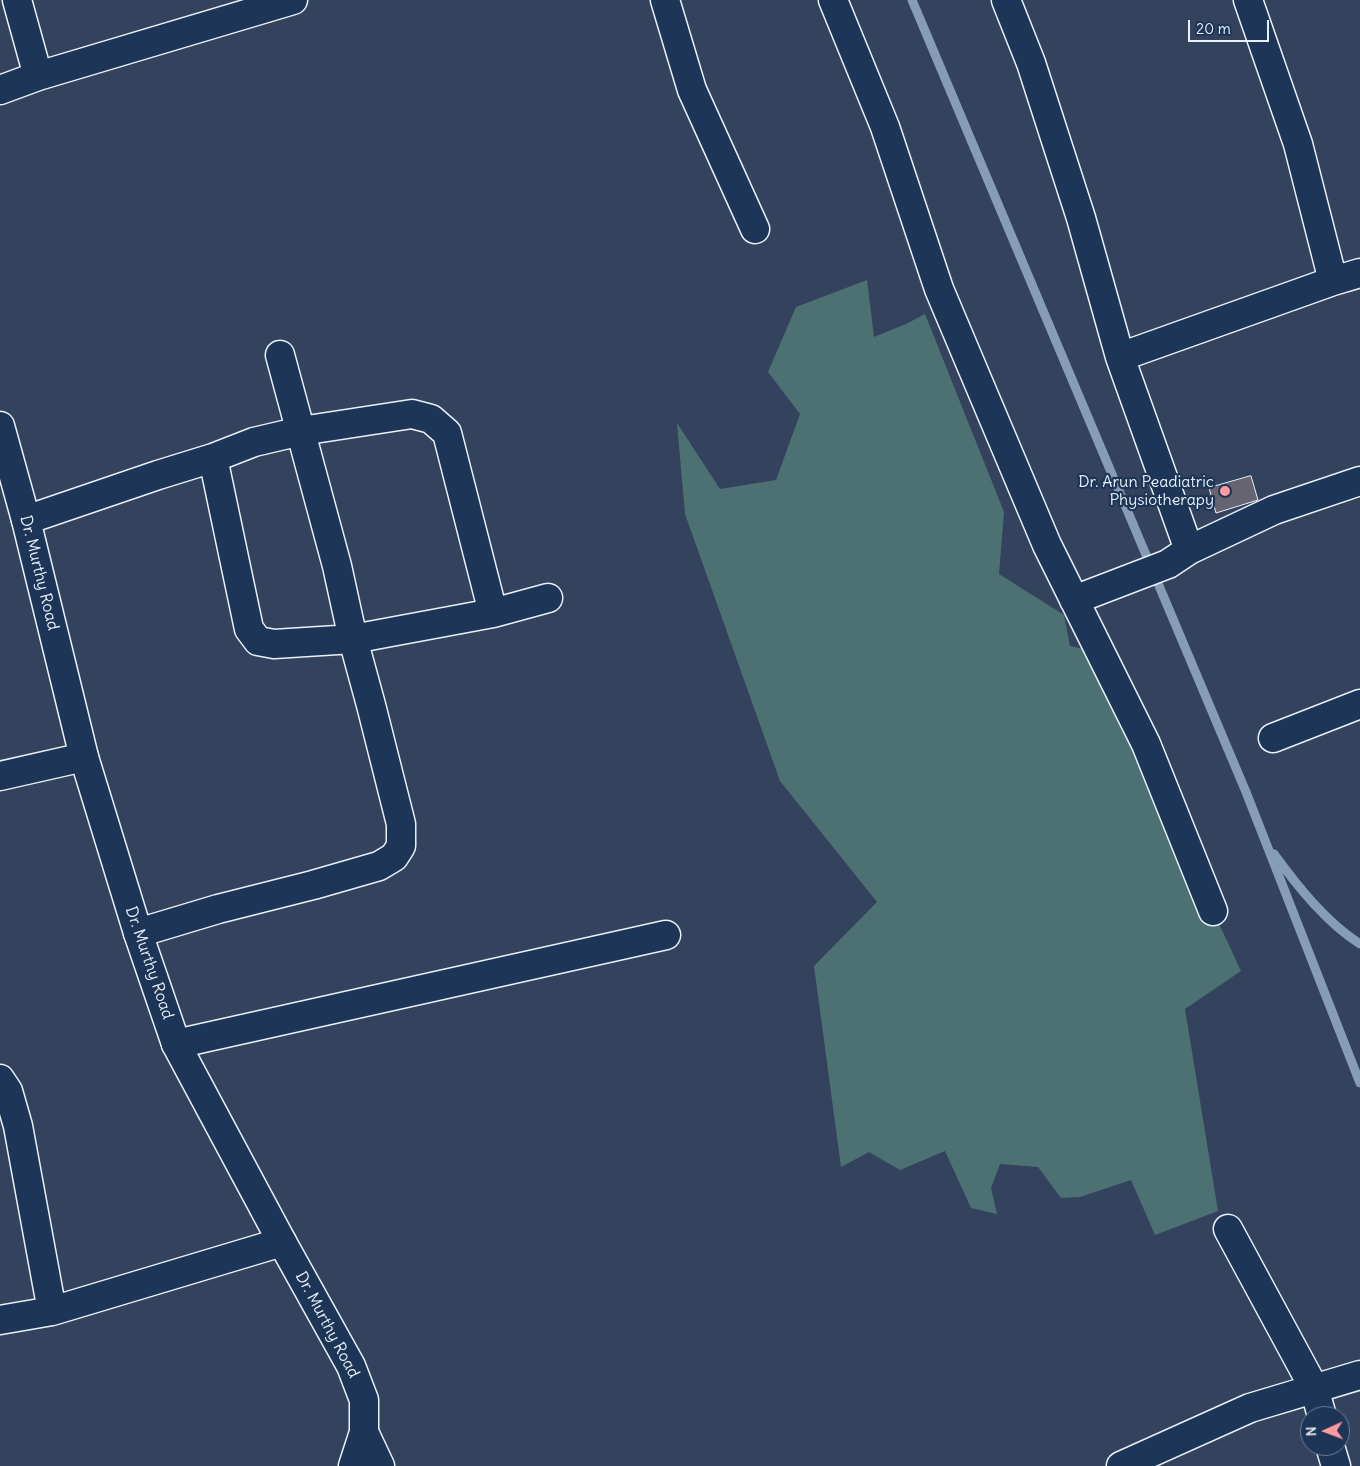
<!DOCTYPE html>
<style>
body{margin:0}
#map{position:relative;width:1360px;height:1466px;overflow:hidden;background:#33435e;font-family:Delius,sans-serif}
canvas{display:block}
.north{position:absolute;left:1300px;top:1406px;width:50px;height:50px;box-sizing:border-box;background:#1d3557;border:1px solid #6e8097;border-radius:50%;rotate:268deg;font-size:14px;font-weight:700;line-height:20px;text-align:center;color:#e8f1f8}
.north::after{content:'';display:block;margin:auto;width:18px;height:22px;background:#ff9aa2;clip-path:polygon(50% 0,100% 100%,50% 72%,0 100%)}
.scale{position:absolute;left:1188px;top:20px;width:81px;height:22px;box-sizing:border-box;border:2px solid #e8f1f8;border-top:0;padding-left:6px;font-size:15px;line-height:18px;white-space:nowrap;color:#e8f1f8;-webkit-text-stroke:4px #1d3557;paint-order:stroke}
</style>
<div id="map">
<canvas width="1360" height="1466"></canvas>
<div class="north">N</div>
<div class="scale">20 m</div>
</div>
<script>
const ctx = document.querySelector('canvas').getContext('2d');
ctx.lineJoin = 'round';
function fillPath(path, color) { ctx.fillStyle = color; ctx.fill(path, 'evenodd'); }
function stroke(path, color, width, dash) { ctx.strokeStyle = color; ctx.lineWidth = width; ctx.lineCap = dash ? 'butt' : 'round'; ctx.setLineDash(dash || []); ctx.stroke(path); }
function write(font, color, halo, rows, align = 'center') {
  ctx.font = font + ' Delius,sans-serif'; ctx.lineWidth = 4.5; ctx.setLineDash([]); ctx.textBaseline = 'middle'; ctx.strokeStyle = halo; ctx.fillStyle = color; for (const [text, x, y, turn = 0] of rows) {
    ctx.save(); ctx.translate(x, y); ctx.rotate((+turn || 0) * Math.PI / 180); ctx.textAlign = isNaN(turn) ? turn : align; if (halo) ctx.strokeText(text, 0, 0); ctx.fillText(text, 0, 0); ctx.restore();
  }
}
const green = new Path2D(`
 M867,280L874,337L906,324L925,314L1004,512L999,574L1064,615L1070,646L1092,651L1241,971L1185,1009L1218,1211L1155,1235L1131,1180L1080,1197L1061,1198L1038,1167L1000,1164L991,1188L997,1214L971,1208L945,1151L900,1170L869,1152L841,1167L814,966L877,902L780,781L685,514L677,423L720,489L776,480L800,414L768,372L796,307Z`);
const stream = new Path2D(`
 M912,0L1246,792L1360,1083
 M1274,854C1298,887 1326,922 1360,944`);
const building = new Path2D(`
 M1251,476L1258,500L1216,513L1209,488Z`);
const minor = new Path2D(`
 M17,0L38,76
 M665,0L692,90L755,229
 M833,0L885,127L939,289L1047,545L1146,744L1213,911
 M1006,0L1031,63L1081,218L1120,357L1189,550
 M1248,0L1298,144L1333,281
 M0,90L38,76L293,0
 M1120,357L1333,281L1360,273
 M213,458L249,629L258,641L274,644L353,639L493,613L548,598
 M26,520L158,475L213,458L254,442L301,431L412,414L431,419L447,433L493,613
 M1074,600L1168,564L1189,550L1274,510L1360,481
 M1273,738L1360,704
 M0,776L84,757
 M138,933L218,909L313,885L379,866L394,857L401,846V824L371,705L353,639L337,566L280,355
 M176,1044L666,935
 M0,1079L8,1091L18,1126L52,1311L0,1320
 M1228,1229L1314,1388L1322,1416
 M52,1311L282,1242
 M1330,1446L1336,1466`);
const tertiary = new Path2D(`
 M364,1432L380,1466
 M1121,1466L1250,1408L1360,1375`);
const secondary = new Path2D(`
 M0,426L26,520L84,757L138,933L176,1044L282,1242L351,1366L364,1400V1432L353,1466`);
const markers = [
 [1225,491,6,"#ff9aa2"]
];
const poiNames = [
 ["Dr. Arun Peadiatric",1214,482],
 ["Physiotherapy",1214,500]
];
const streetNames = [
 ["Dr. Murthy Road",39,573,76],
 ["Dr. Murthy Road",149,963,71],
 ["Dr. Murthy Road",327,1325,62]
];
fillPath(green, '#4d7172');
stroke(stream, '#879db7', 9);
fillPath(building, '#666470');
stroke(building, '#e8f1f8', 1);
stroke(minor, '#e8f1f8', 31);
stroke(tertiary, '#e8f1f8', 31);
stroke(secondary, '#e8f1f8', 31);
stroke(minor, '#1d3557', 28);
stroke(tertiary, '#1d3557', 28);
stroke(secondary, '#1d3557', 28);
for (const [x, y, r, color] of markers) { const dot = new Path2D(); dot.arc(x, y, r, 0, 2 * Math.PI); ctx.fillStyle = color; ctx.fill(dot); stroke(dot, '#1d3557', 2); }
write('16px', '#e8f1f8', '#1d3557', poiNames, 'right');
write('16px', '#e8f1f8', '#1d3557', streetNames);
</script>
